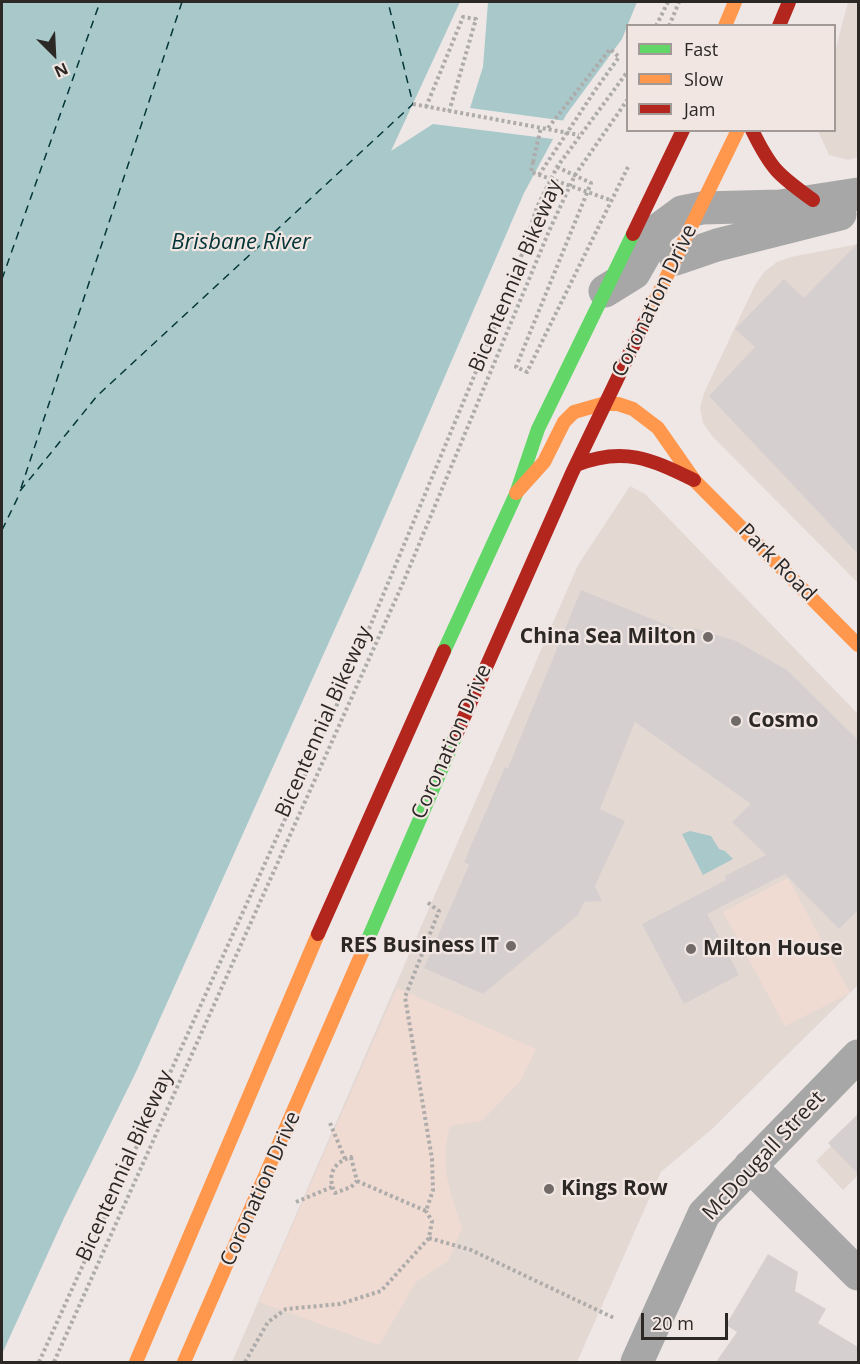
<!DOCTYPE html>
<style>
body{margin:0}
#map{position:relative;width:860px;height:1364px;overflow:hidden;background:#eee7e6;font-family:"Open Sans",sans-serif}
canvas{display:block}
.frame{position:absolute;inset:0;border:3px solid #2c2826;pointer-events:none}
.legend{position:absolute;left:626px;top:24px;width:210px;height:108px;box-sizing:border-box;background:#f1e6e2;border:2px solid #a29a97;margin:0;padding:8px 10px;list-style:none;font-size:18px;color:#2c2826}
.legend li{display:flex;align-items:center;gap:12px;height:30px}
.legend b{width:30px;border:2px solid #a29a97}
.north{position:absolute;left:24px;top:24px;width:60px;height:60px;-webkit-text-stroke:4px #f1e6e2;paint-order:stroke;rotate:156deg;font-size:16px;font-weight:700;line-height:24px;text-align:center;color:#2c2826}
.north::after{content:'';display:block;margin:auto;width:21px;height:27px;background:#2c2826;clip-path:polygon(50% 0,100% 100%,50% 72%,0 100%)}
.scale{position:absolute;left:641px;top:1313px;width:87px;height:27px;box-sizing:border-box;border:3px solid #2c2826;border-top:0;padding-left:8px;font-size:18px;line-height:21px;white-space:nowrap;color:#2c2826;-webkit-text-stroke:4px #f1e6e2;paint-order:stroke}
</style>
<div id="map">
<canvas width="860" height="1364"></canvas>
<div class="frame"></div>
<ul class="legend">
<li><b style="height:8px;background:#63d668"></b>Fast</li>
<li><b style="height:8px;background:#ff974d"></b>Slow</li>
<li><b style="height:8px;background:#b3261e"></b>Jam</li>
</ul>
<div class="north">N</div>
<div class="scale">20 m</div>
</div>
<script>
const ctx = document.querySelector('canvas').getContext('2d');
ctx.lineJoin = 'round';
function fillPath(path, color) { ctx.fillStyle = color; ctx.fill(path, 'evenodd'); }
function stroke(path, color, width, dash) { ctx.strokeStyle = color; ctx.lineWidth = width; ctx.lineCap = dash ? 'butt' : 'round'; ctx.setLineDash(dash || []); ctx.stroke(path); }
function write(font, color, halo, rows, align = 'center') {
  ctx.font = font + ' "Open Sans",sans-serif'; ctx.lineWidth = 4.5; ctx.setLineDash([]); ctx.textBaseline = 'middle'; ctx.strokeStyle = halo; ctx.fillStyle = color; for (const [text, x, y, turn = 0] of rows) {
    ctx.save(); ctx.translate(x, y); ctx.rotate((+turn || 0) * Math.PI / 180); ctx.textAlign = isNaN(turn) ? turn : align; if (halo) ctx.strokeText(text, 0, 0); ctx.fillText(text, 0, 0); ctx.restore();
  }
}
const built = new Path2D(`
 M848,2H858V157L848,160L829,155L818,131L834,130L835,51Z
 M858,244V583L712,436L703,423L700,408L704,393L755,285L764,272L777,262L791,257Z
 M630,486L645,494L858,714V985L712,1129L661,1172L577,1362H232L578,565Z
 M858,1119V1175L843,1190L816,1161Z`);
const green = new Path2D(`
 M788,878L850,993L785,1026L723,912Z
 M397,988L536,1049L520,1081L482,1121L450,1126C439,1166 449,1189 462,1227L448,1261L416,1282L379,1345L259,1302Z`);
const water = new Path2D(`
 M2,2H637L622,39L566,115L524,193L360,573L136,1072L64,1218L2,1354Z
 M690,831L711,836L719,849L725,851L733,859L703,875L682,834Z`);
const pier = new Path2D(`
 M460,2H488L483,67L470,108L566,121L553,139L433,124L391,151Z`);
const ferry = new Path2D(`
 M2,279L100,2
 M21,488L182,2
 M20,491L97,396L413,104L388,2
 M2,530L20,493`);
const building = new Path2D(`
 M858,243V554L709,396L755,347L735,329L784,279L804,298Z
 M581,590L691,635L694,628L736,641L787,670L858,740V910L839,929L785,874L707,914L739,975L684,1004L642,924L726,880L725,876L766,855L732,822L751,804L635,722L600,809L625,821L595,886L602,901L584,902L578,915L483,994L424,968L469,865L464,862L505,767L508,768Z
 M858,1114V1174L828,1143Z
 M768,1254L798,1272L795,1291L826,1309L818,1323L858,1347V1362H716L737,1332L726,1325Z`);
const path = new Path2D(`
 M656,26L668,2
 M669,26L679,2
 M413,104L579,135
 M426,107L463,17L476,19L449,112
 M548,128L610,49L619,57L596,89
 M533,162L541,127
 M557,167L591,183L516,367L527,372L628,167
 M330,1123L345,1159
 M351,1157L357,1181L351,1187L335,1193C327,1176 332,1163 351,1157Z
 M357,1181L426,1211L433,1190L432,1159L405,997L439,911L427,902
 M296,1202L332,1187
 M429,1238L471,1250L614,1318
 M39,1362L344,689L512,285L537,207L557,167L628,71
 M54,1362L403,583L549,231L575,175L628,99
 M245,1362L268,1322L286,1309L340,1304L381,1291L429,1238L432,1221L426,1211`);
const street = new Path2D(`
 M676,259L717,245L840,214
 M605,291L634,273L659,229L682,212L702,208L780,206L858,194
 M750,1166L858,1274
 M637,1362L704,1214L858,1056`);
const fast = new Path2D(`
 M444,651L516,494L538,429L633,234
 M362,953L457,733`);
const slow = new Path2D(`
 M725,26L735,2
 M646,319L738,130
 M516,493L544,462L564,422L574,412L602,404H618L633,409L658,428L695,481L858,645
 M136,1362L318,934
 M184,1362L362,953`);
const jam = new Path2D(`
 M779,26L789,2
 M752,130C771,169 778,175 813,200
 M633,234L683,130
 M576,465C623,446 651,459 694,480
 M457,733L572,473L646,319
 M318,934L444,651`);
const pathBridge = new Path2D(`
 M533,162L531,172L610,200
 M539,175L596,89`);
const markers = [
 [708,637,6,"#706b69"],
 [736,721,6,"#706b69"],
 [511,946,6,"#706b69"],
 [691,949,6,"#706b69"],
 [549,1189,6,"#706b69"]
];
const streetNames = [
 ["Bicentennial Bikeway",516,276,-67],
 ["Coronation Drive",655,301,-64],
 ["Park Road",777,563,45],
 ["Bicentennial Bikeway",324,722,-66],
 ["Coronation Drive",452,742,-66],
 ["McDougall Street",764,1156,-47],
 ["Bicentennial Bikeway",125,1166,-66],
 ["Coronation Drive",261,1189,-66]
];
const poiNames = [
 ["China Sea Milton",696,637,"right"],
 ["Cosmo",748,721],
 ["RES Business IT",499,946,"right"],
 ["Milton House",703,949],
 ["Kings Row",561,1189]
];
const waterNames = [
 ["Brisbane River",241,243]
];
fillPath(built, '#e4d8d3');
fillPath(green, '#f0dbd3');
fillPath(water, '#a8c8ca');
fillPath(pier, '#eee7e6');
stroke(ferry, '#043538', 1.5, [8, 6]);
fillPath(building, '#d5d0cf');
stroke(path, '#aeacab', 4, [3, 3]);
stroke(street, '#a7a7a7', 33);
stroke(fast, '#63d668', 14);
stroke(slow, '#ff974d', 14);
stroke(jam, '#b3261e', 14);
stroke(pathBridge, '#aeacab', 4, [3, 3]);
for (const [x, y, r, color] of markers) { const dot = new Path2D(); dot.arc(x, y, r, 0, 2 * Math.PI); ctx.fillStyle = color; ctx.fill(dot); stroke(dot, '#f1e6e2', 2); }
write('21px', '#2c2826', '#f1e6e2', streetNames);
write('bold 21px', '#2c2826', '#f1e6e2', poiNames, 'left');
write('italic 22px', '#043538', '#f1e6e2', waterNames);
</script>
